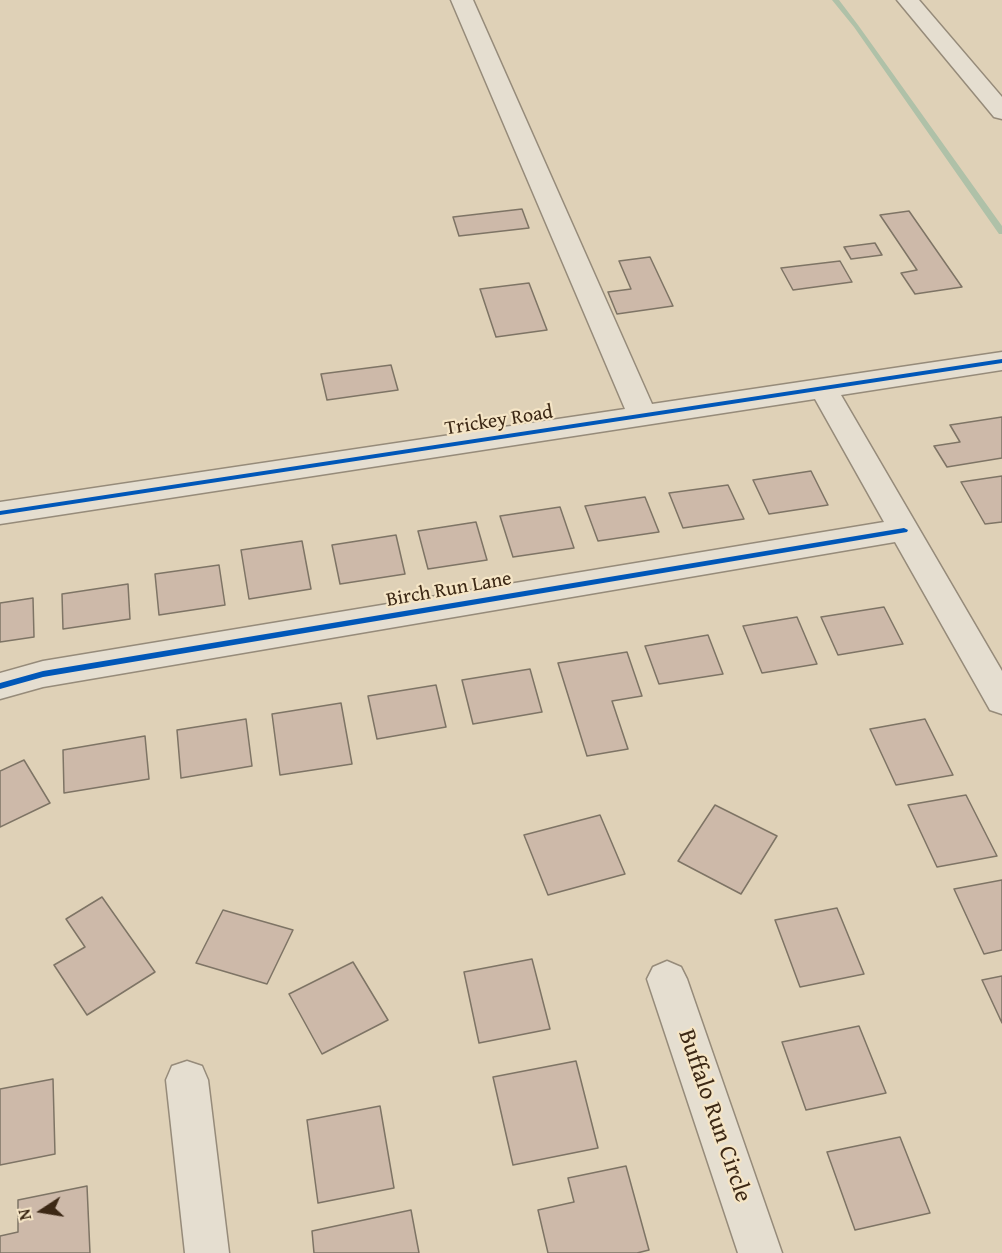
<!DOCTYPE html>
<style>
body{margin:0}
#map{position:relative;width:1002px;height:1253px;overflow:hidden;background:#dfd1b7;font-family:"Gentium Book Plus",serif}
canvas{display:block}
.north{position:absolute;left:12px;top:1181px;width:60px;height:60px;-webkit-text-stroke:4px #f5e5c6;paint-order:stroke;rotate:258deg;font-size:16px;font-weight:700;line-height:24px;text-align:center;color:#3c2815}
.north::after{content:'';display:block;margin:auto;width:21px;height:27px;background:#3c2815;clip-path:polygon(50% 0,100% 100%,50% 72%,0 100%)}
</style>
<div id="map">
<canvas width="1002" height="1253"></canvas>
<div class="north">N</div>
</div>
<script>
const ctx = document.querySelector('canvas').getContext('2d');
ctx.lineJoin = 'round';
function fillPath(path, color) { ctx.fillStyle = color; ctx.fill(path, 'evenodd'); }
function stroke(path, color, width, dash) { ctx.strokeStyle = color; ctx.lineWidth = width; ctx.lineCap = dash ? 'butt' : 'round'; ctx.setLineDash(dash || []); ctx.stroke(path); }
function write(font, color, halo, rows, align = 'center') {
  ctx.font = font + ' "Gentium Book Plus",serif'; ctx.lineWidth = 4.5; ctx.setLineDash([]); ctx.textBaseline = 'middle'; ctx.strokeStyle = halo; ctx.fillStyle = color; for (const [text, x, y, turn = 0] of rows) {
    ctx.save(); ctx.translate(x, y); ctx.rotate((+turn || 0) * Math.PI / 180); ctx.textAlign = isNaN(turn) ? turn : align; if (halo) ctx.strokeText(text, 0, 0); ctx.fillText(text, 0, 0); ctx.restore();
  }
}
const stream = new Path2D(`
 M832,0H839L858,25L1002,226V234H999L854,27Z`);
const building = new Path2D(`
 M522,209L529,228L459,236L453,217Z
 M909,211L962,287L915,294L901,273L917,270L880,215Z
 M875,243L882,255L851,259L844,247Z
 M650,257L673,306L617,314L608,292L631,289L619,261Z
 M840,261L852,282L793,290L781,268Z
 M529,283L547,330L496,337L480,289Z
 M391,365L398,390L327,400L321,374Z
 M1002,417V458L947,467L934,446L960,442L950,425Z
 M811,471L828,505L769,514L753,480Z
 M1002,476V522L985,524L961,482Z
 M728,485L744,519L683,528L669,493Z
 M645,497L659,532L598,541L585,506Z
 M560,507L574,548L513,557L500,516Z
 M476,522L487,560L428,569L418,531Z
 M396,535L405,574L340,584L332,545Z
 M302,541L311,589L249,599L241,550Z
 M219,565L225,605L159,615L155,574Z
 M128,584L130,619L63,629L62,594Z
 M33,598L34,637L0,642V603Z
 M884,607L903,644L838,655L821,617Z
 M797,617L817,664L762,673L743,626Z
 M708,635L723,674L659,684L645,646Z
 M627,652L642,696L612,701L628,749L587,756L558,663Z
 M530,669L542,712L473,724L462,680Z
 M436,685L446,727L377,739L368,696Z
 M341,703L352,764L280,775L272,714Z
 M246,719L252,766L181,778L177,730Z
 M925,719L953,775L896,785L870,729Z
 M145,736L149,779L64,793L63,750Z
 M24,760L50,803L0,827V771Z
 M966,795L997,856L937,867L908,805Z
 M715,805L777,836L741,894L678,861Z
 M600,815L625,874L548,895L524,835Z
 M1002,880V950L984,954L954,889Z
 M102,897L155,972L87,1015L54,965L85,947L66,919Z
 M837,908L864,974L800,987L775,920Z
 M223,910L293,930L267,984L196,963Z
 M532,959L550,1029L479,1043L464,972Z
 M353,962L388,1020L322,1054L289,994Z
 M1002,976V1023L982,980Z
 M859,1026L886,1093L806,1110L782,1042Z
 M576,1061L598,1148L513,1165L493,1077Z
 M53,1079L55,1154L0,1165V1089Z
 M380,1106L394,1188L318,1203L307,1120Z
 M900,1137L930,1213L855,1230L827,1152Z
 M626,1166L649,1250L637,1253H548L538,1210L574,1202L568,1178Z
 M87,1186L90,1253H0V1236L18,1232V1200Z
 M411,1210L419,1253H314L312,1231Z`);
const minor = new Path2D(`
 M451,0H473L652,404L1002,352V370L841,395L1002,671V714L990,710L895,542L43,687L0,699V673L43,661L884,522L815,399L0,524V502L625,409Z
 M897,0H919L1002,97V119L994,117Z
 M667,961L681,967L687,979L782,1253H738L647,979L653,967Z
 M187,1061L202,1066L208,1080L229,1253H185L166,1080L172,1066Z`);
const cycleway = new Path2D(`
 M1002,359V363L0,515V511Z
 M904,528L908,530L907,532L43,677L0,689V683L43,671Z`);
const streetNames = [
 ["Trickey Road",499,421,-9],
 ["Birch Run Lane",449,590,-10]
];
const nearStreetnames = [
 ["Buffalo Run Circle",714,1116,71]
];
fillPath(stream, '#afc1a8');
fillPath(building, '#cdb9a9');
stroke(building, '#7e7465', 1.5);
stroke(minor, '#968b7a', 3);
fillPath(minor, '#e5ded0');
fillPath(cycleway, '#0057b8');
write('20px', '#3c2815', '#f5e5c6', streetNames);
write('24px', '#3c2815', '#f5e5c6', nearStreetnames);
</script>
